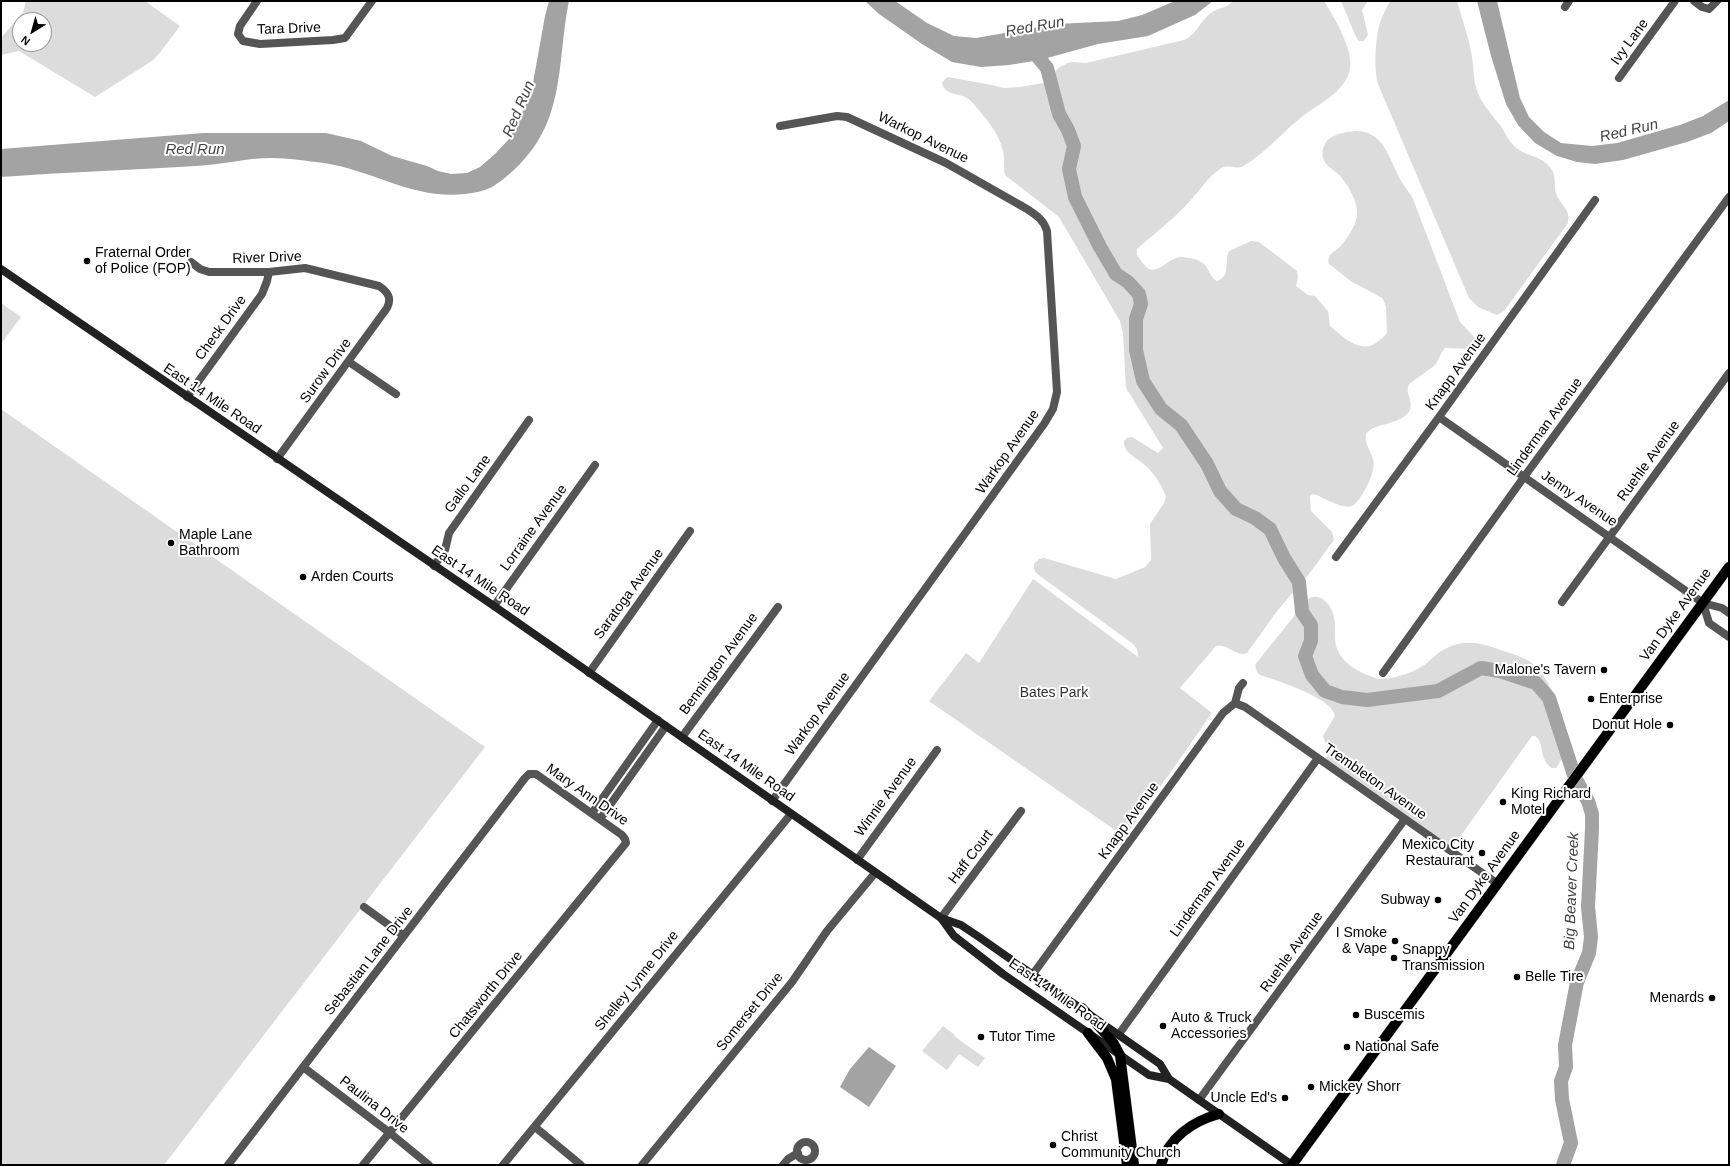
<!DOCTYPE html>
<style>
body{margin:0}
#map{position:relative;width:1730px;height:1166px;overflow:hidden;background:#fff;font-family:Helvetica,sans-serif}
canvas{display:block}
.frame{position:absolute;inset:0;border:2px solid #000;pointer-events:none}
.north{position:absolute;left:12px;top:12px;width:40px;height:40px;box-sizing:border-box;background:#fff;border:1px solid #999;border-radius:50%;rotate:217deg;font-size:11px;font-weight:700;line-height:16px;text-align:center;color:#000}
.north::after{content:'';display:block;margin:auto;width:14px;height:18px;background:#000;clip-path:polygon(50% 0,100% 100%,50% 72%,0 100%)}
</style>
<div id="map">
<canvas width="1730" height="1166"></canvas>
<div class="frame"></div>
<div class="north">N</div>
</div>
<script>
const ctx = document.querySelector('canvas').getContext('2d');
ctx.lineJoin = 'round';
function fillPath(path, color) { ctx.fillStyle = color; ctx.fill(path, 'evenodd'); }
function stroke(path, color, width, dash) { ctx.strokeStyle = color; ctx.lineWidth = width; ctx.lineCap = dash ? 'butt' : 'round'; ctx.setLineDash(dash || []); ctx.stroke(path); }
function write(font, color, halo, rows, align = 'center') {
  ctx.font = font + ' Helvetica,sans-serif'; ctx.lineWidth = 4; ctx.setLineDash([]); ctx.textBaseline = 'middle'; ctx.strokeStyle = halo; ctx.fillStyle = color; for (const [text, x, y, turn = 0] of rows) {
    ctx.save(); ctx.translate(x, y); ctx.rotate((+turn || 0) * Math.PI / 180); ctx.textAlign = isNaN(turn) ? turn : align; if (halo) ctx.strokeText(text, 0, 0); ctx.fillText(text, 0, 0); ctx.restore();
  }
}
const green = new Path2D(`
 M26,1H145L180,26L158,55L152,61L95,97L19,51L1,55V38L23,12ZM20,20H44V44H20Z
 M1233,1H1324C1333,15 1354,51 1350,68C1349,78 1342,86 1335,93C1325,102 1313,108 1303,116C1283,131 1267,152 1245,165C1237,171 1228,163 1220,169C1209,176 1200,190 1191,200C1175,218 1155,233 1137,249V255C1140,259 1144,266 1149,269C1159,274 1172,255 1183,257C1189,258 1197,259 1201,262C1209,266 1209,277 1217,281C1231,277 1224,261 1229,251L1251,241L1259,242L1297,271L1298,277L1296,286L1308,295L1315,296L1328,311L1330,326C1343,337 1360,354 1376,343C1381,339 1385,337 1387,332L1386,307L1383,299L1377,295L1352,282L1329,264C1326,254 1335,252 1341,246C1348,237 1359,222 1357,210C1356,198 1346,181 1337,173C1332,169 1325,165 1323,158C1321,150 1325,140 1332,137C1339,133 1347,132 1355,131C1386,130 1390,164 1403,184C1406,189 1410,193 1413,199L1460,322L1475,338L1478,344L1472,349L1445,348C1440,353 1439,361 1434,366L1409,384C1404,394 1416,403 1408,413C1398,425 1369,424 1366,435C1364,443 1371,451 1373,459C1377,471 1363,496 1354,505C1346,511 1325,499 1317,495L1312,494L1310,496L1311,511L1332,532L1334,540L1309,574L1277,611L1247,653C1237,658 1227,643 1216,646L1180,688L1212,713L1125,837L929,701L966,653L979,663L1033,579L1138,657L1137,649L1133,644L1036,573L1034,569V564L1039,559L1044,558L1116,579L1145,567L1151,560L1150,524L1164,503L1166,497C1163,487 1155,475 1148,468C1140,459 1123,454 1124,441L1127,438L1132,437L1158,453L1163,448L1126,388L1123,333L1120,321L1059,217L1005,175C1003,167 1005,159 1003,151C999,132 983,115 971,101C963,92 945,97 942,83L945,79L948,77L992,85L1004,88L1020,87L1043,83L1060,67L1068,63L1072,62L1086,63L1184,40C1197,34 1200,21 1211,13C1219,7 1226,9 1233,1Z
 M1341,1H1368L1362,10L1368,35L1364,41H1359L1356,37Z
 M1390,1H1457C1462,19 1469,38 1472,57C1474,69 1473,82 1478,93C1483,106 1494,117 1502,128C1506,134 1509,141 1514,146C1525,157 1543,155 1552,170C1557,178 1553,188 1557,196C1562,206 1571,211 1568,223L1504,311L1497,315L1478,307L1469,298L1378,84C1374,71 1375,41 1379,27C1381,18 1386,9 1390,1Z
 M1,303L21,317L1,344Z
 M1,409L485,747L164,1165H1Z
 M1312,597C1319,596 1323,598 1328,604C1341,622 1330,636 1339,653C1346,666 1361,673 1375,678C1385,682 1412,673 1421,667C1430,662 1436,653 1445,649C1463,640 1477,642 1495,648C1506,652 1518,655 1529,661C1552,676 1563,718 1570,743L1569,748L1556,768H1552C1538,759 1545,742 1535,736H1532L1452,848L1325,759L1335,745L1326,744L1323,736L1335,716C1333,698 1276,680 1260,675L1257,672L1255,665L1258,661L1307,600Z
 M943,1026L955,1035L954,1036L985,1058L978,1067L959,1054L947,1070L922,1051Z`);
const water = new Path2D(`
 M549,1H569C557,60 566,117 520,164C512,172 502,181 492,187C484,191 474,193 465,194C414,200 372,170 324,163C307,161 288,158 271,158C246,158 221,165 196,166C131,170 66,172 1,177V149L203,133H326L361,141L392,156L427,166L438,171L451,174L467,173L480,167L495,154L510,138L531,94L545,16Z
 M865,1H895L927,23L954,36L976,38L1056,24L1118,21L1142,15L1175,1H1213L1195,15L1148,36L1098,44L1040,60L1009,65L981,67L952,62L922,44L879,14Z
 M1477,1H1497L1520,98L1529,117L1544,132L1561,143L1592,146L1617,143L1680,125L1703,116L1729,100V121L1711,133L1687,142L1623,160L1595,164L1577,162L1557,156L1535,143L1518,125L1506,104L1491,56Z
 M869,1047L896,1066L869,1107L840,1087L850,1069Z`);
const river = new Path2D(`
 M1029,46L1047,68L1059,114L1068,130L1074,146L1069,169L1075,197L1100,247L1116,274L1128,282L1139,294L1141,304L1136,319V350L1143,381L1161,409L1181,425L1207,464L1220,491L1236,509L1255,518L1270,529L1284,558L1299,582L1302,612L1311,625V641L1305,656L1312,675L1325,691L1342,697L1367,700L1438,691L1481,668L1500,671L1536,683L1549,698L1575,778L1588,801L1592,814V829L1588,907L1591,937L1589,953L1577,982L1565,1045L1566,1067L1561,1081L1562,1099L1571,1143L1563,1165`);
const minor = new Path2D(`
 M257,1L240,26L238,34L243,41L260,44L333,40L345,38L372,1
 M1694,1L1702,7L1709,9L1717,1
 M1565,7L1569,1
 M1619,78L1675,1
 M191,262L200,269L209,272H269L305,268L379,286C388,292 392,298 387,308L277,459
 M349,362L396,394
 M187,397L262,294L267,281L269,272
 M1439,417L1703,603L1722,608L1729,613
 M1336,557L1439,417L1595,200
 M434,566L445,550L449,533L529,420
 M1562,602L1729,373
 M1703,603L1709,623L1729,637
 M494,606L595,465
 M589,673L690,531
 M1383,673L1524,477L1729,197
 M1235,703L1245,707L1498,884
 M682,737L778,607
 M772,801L1044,424L1053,409L1057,392L1047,231C1044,220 1036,215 1027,209L946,163L847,117L837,116L780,126
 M592,813L658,720
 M600,819L666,726
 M857,860L937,750
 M364,907L404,936
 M941,918L1021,811
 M1033,974L1223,713L1235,703L1239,688L1243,683
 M1119,1034L1318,758
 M303,1067L390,1133L429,1165
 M1199,1100L1405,819
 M535,1127L581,1165
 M797 1151a9 9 0 1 1 18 0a9 9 0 1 1-18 0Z
 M228,1165L525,778L529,774H536L622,835L625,839L626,843L363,1165
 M503,1165L791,814
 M642,1165L792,982L827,931L875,873
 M783,1165L788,1159L798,1153`);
const secondary = new Path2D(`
 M1,269L494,606L941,918L961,925L979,937L1160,1064L1169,1079
 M941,918L954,936L1003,974L1149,1075L1169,1079L1292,1165`);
const primary = new Path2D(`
 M1082,1008L1113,1042L1120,1055L1134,1165
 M1088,1033L1107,1058L1116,1079L1127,1165
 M1161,1165C1168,1138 1193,1121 1219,1114
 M1292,1165L1729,567`);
const markers = [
 [87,261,4,"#000"],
 [171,543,4,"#000"],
 [303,577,4,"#000"],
 [1604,670,4,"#000"],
 [1591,699,4,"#000"],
 [1670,725,4,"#000"],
 [1503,802,4,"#000"],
 [1482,853,4,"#000"],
 [1438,900,4,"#000"],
 [1395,941,4,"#000"],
 [1394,958,4,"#000"],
 [1517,977,4,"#000"],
 [1712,998,4,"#000"],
 [1356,1015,4,"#000"],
 [1163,1026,4,"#000"],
 [981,1037,4,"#000"],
 [1347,1047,4,"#000"],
 [1311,1087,4,"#000"],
 [1285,1098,4,"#000"],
 [1053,1145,4,"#000"]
];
const streetNames = [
 ["Tara Drive",289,29,-2],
 ["Ivy Lane",1630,42,-54],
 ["Warkop Avenue",923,138,26],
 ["River Drive",267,258,-2],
 ["Check Drive",221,328,-54],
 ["Surow Drive",326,371,-54],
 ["Knapp Avenue",1456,372,-54],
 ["East 14 Mile Road",212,399,34],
 ["Linderman Avenue",1545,427,-54],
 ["Warkop Avenue",1008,452,-55],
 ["Ruehle Avenue",1649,461,-54],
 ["Gallo Lane",468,484,-54],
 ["Jenny Avenue",1579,499,34],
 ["Lorraine Avenue",534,528,-54],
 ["East 14 Mile Road",480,581,34],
 ["Saratoga Avenue",629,594,-54],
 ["Van Dyke Avenue",1676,615,-54],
 ["Bennington Avenue",719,664,-54],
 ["Warkop Avenue",818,714,-54],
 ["East 14 Mile Road",746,766,35],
 ["Trembleton Avenue",1375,782,35],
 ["Mary Ann Drive",587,795,35],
 ["Winnie Avenue",886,797,-54],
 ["Knapp Avenue",1129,821,-54],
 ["Haff Court",971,857,-53],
 ["Van Dyke Avenue",1485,877,-54],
 ["Linderman Avenue",1208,888,-54],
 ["Ruehle Avenue",1292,952,-54],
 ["Sebastian Lane Drive",369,961,-52],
 ["Shelley Lynne Drive",637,981,-51],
 ["Chatsworth Drive",486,995,-51],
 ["East 14 Mile Road",1057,995,35],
 ["Somerset Drive",750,1012,-51],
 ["Paulina Drive",374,1105,38]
];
const poiNames = [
 ["Fraternal Order",95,253],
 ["of Police (FOP)",95,269],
 ["Maple Lane",179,535],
 ["Bathroom",179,551],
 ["Arden Courts",311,577],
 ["Malone's Tavern",1596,670,"right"],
 ["Enterprise",1599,699],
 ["Donut Hole",1662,725,"right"],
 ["King Richard",1511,794],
 ["Motel",1511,810],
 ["Mexico City",1474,845,"right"],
 ["Restaurant",1474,861,"right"],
 ["Subway",1430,900,"right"],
 ["I Smoke",1387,933,"right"],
 ["& Vape",1387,949,"right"],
 ["Snappy",1402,950],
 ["Transmission",1402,966],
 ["Belle Tire",1525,977],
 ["Menards",1704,998,"right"],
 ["Buscemis",1364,1015],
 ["Auto & Truck",1171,1018],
 ["Accessories",1171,1034],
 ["Tutor Time",989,1037],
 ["National Safe",1355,1047],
 ["Mickey Shorr",1319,1087],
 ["Uncle Ed's",1277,1098,"right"],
 ["Christ",1061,1137],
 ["Community Church",1061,1153]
];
const parkNames = [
 ["Bates Park",1054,693]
];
const waterNames = [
 ["Red Run",1035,27,-10],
 ["Red Run",519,109,-67],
 ["Red Run",1629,131,-13],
 ["Red Run",195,150],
 ["Big Beaver Creek",1572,891,-88]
];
fillPath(green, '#dcdcdc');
fillPath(water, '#a3a3a3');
stroke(river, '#a3a3a3', 14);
stroke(primary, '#dbdbdb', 11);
stroke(minor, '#555', 8);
stroke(secondary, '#222', 8);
stroke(primary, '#000', 10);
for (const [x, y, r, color] of markers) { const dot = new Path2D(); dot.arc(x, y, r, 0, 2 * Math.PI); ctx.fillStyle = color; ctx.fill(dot); stroke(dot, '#fff', 1.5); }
write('14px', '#000', '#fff', streetNames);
write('14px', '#000', '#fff', poiNames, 'left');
write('14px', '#333', '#fff', parkNames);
write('italic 15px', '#444', '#fff', waterNames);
</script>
